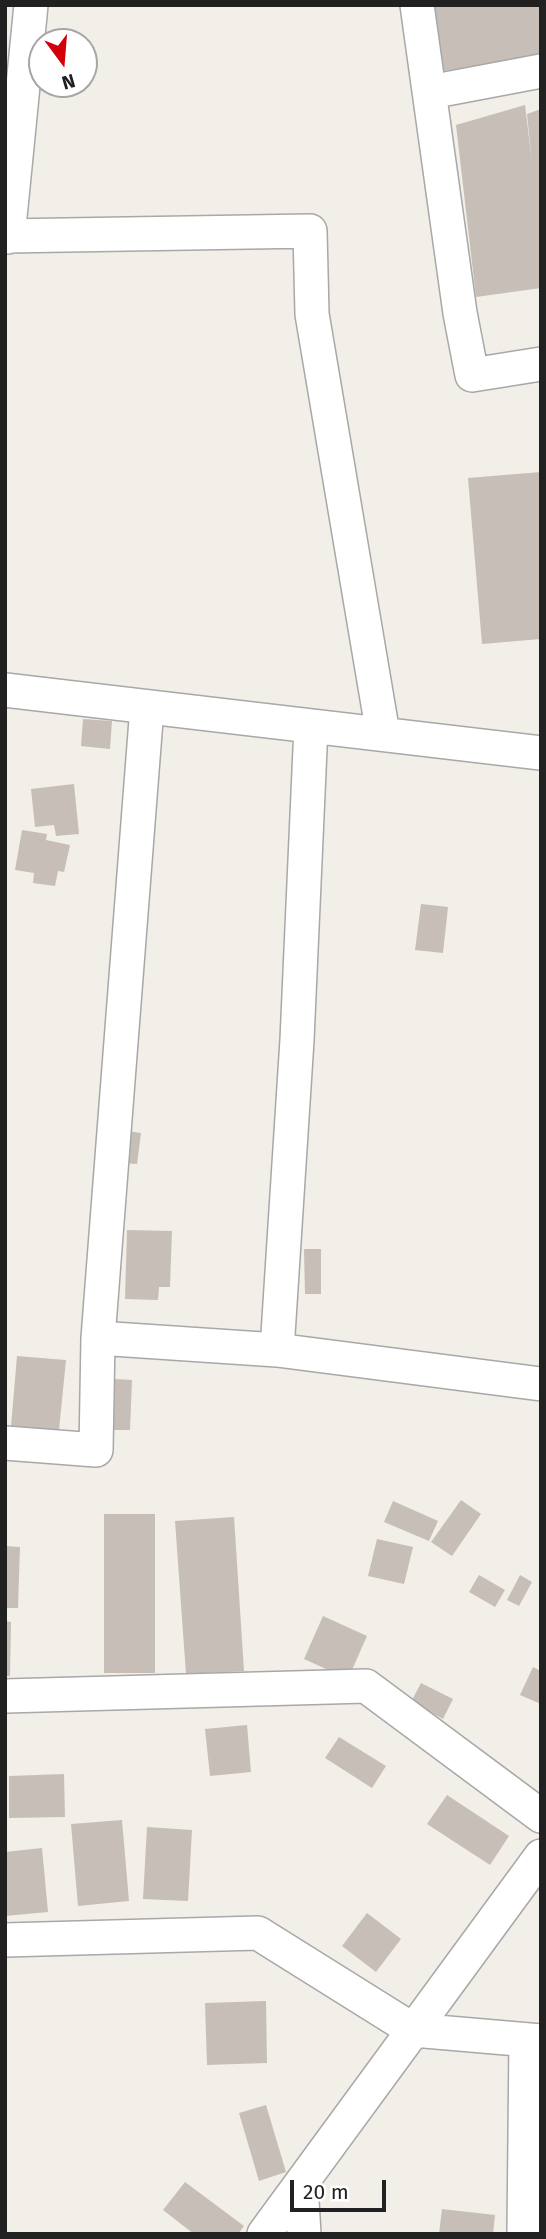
<!DOCTYPE html>
<style>
body{margin:0}
#map{position:relative;width:546px;height:2239px;overflow:hidden;background:#f2eee8;font-family:"Fira Sans",sans-serif}
canvas{display:block}
.frame{position:absolute;inset:0;border:7px solid #212121;pointer-events:none}
.north{position:absolute;left:28px;top:28px;width:70px;height:70px;box-sizing:border-box;background:#fff;border:2px solid #a6a6a6;border-radius:50%;rotate:164deg;font-size:19px;font-weight:700;line-height:28px;text-align:center;color:#212121}
.north::after{content:'';display:block;margin:auto;width:24px;height:32px;background:#d3000a;clip-path:polygon(50% 0,100% 100%,50% 72%,0 100%)}
.scale{position:absolute;left:290px;top:2180px;width:96px;height:32px;box-sizing:border-box;border:4px solid #212121;border-top:0;padding-left:9px;font-size:21px;line-height:24px;white-space:nowrap;color:#212121;-webkit-text-stroke:5px #fff;paint-order:stroke}
</style>
<div id="map">
<canvas width="546" height="2239"></canvas>
<div class="frame"></div>
<div class="north">N</div>
<div class="scale">20 m</div>
</div>
<script>
const ctx = document.querySelector('canvas').getContext('2d');
ctx.lineJoin = 'round';
function fillPath(path, color) { ctx.fillStyle = color; ctx.fill(path, 'evenodd'); }
function stroke(path, color, width, dash) { ctx.strokeStyle = color; ctx.lineWidth = width; ctx.lineCap = dash ? 'butt' : 'round'; ctx.setLineDash(dash || []); ctx.stroke(path); }
const building = new Path2D(`
 M434,5H541V56L443,71Z
 M525,105L532,162L527,114L541,109V288L476,297L456,125Z
 M541,472V639L482,644L468,478Z
 M83,719L112,721L110,749L81,746Z
 M74,784L79,834L56,836L54,825L35,827L31,789Z
 M22,830L47,834L46,840L70,845L64,872L58,871L55,886L33,883L34,873L15,870Z
 M421,904L448,907L443,953L415,950Z
 M127,1131L141,1133L137,1164L123,1163Z
 M127,1230L172,1231L170,1287H159L158,1300L125,1299Z
 M304,1249H321V1294H305Z
 M17,1356L66,1360L59,1430L11,1426Z
 M115,1379L132,1380L130,1430H113Z
 M461,1500L481,1514L452,1556L431,1542Z
 M393,1501L438,1521L429,1541L384,1522Z
 M104,1514H155V1673H104Z
 M234,1517L244,1671L186,1674L175,1521Z
 M377,1539L413,1547L404,1584L368,1576Z
 M5,1546L20,1547L18,1608H5Z
 M479,1575L505,1590L495,1607L469,1592Z
 M520,1575L532,1582L519,1606L507,1600Z
 M323,1616L367,1636L348,1679L304,1659Z
 M5,1621L11,1622L10,1676H5Z
 M533,1667L541,1671V1704L520,1695Z
 M421,1683L453,1699L443,1719L411,1702Z
 M247,1725L251,1772L210,1776L205,1729Z
 M339,1737L386,1766L372,1788L325,1758Z
 M64,1774L65,1817L9,1818V1776Z
 M447,1795L509,1836L490,1865L427,1824Z
 M122,1820L129,1901L78,1906L71,1824Z
 M147,1827L192,1830L188,1901L143,1899Z
 M42,1848L48,1912L5,1916V1852Z
 M367,1913L401,1939L376,1972L342,1946Z
 M266,2001L267,2063L207,2065L205,2003Z
 M266,2105L286,2172L259,2181L239,2113Z
 M185,2182L244,2226L238,2234H194L163,2210Z
 M442,2209L495,2215L493,2234H439Z`);
const minor = new Path2D(`
 M417,5L460,313L472,375L541,364
 M430,92L541,71
 M5,236L310,231L312,314L383,734
 M8,237L31,5
 M5,690L541,753
 M98,1338L277,1350L541,1384
 M277,1350L297,1040L311,726
 M5,1443L96,1450L98,1338L147,707
 M5,1696L366,1686L541,1816
 M5,1940L258,1933L413,2030L541,2041
 M301,2184L304,2234
 M264,2234L541,1856
 M524,2234L526,2040`);
fillPath(building, '#c7beb7');
stroke(minor, '#a8a8a8', 36);
stroke(minor, '#fff', 33);
</script>
